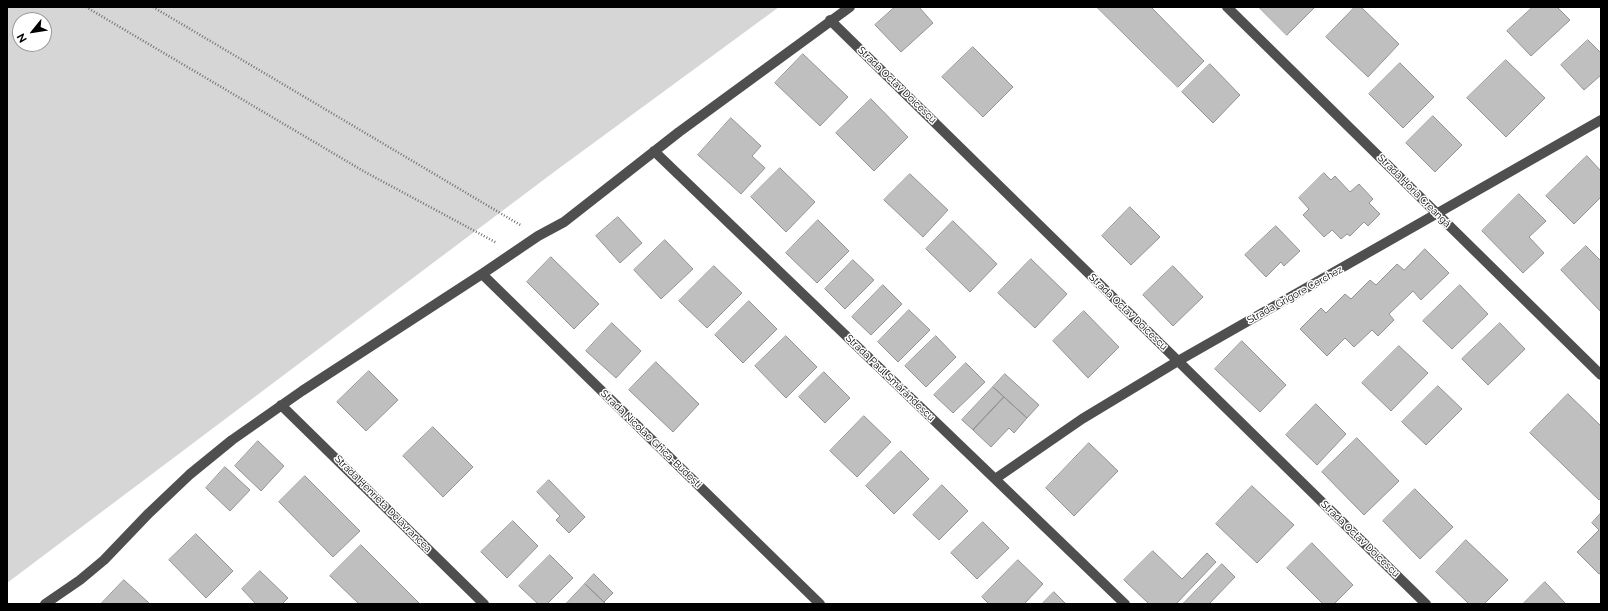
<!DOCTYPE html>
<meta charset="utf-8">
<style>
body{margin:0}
#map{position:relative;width:1608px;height:611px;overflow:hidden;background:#fff;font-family:Raleway,sans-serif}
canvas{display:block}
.frame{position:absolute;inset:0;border:8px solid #000;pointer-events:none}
.north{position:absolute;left:12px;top:12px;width:40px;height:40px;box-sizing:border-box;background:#fff;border:1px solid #999;border-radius:50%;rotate:240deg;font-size:11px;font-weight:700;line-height:16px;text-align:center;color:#000}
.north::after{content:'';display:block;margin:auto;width:14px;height:18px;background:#000;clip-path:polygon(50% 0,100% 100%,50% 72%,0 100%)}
</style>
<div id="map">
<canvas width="1608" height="611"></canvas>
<div class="frame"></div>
<div class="north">N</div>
</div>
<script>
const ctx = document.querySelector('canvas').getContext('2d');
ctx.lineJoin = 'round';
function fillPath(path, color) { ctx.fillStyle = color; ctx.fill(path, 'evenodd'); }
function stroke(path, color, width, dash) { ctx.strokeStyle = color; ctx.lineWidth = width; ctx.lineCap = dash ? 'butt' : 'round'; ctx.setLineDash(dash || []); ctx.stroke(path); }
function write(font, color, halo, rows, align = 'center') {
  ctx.font = font + ' Raleway,sans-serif'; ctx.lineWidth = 3; ctx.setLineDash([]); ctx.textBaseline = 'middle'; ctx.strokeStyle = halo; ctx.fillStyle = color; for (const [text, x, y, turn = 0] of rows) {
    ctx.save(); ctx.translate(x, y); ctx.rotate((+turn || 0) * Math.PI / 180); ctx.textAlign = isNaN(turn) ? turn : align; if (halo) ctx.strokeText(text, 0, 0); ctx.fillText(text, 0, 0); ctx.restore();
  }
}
const green = new Path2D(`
 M7,7H779L554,172L7,583ZM20,20H44V44H20Z`);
const building = new Path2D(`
 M895,7H919L933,23L901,52L875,25Z
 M1097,7H1151L1204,61L1178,87Z
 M1259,7H1315L1287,35Z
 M1355,7H1361L1399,44L1368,77L1326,37Z
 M1533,7H1557L1570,20L1531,56L1507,31Z
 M1588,40L1601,53V75L1584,90L1561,65Z
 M973,47L1013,87L983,117L942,77Z
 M803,54L848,97L820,126L775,83Z
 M1506,60L1545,98L1506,137L1467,98Z
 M1400,63L1434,97L1403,128L1369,94Z
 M1210,64L1240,95L1213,123L1182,92Z
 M871,99L908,137L874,171L836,133Z
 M1433,116L1462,145L1435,172L1406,143Z
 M731,118L761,146L752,156L765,168L741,194L698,155Z
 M1587,156L1601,171V197L1574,224L1546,196Z
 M780,168L815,202L786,232L751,197Z
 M1324,173L1331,180L1335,176L1350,192L1359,184L1373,199L1369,203L1380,214L1368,226L1364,222L1350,236L1347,234L1341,239L1332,230L1324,237L1303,215L1309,209L1299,198Z
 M910,174L948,210L923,237L884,200Z
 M1519,194L1546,221L1529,237L1544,253L1523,273L1482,231Z
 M1130,207L1160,237L1131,265L1102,236Z
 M618,217L642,243L620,263L596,236Z
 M818,220L849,251L817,283L786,253Z
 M953,221L997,264L970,292L926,249Z
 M1276,226L1300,251L1284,266L1281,262L1266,277L1245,255Z
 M665,240L693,269L661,299L634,270Z
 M1586,246L1601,261V312L1561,270Z
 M1425,249L1449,273L1421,300L1413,291L1389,314L1394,320L1378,336L1372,330L1354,347L1345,338L1327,356L1300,329L1321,308L1326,313L1345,294L1351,299L1370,280L1376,285L1397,264L1404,270Z
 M551,257L599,304L574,329L527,282Z
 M1031,259L1067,294L1035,328L998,293Z
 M853,260L874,280L845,309L825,289Z
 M714,266L742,293L707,328L679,301Z
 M1173,266L1203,297L1173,326L1143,295Z
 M883,285L902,304L871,335L852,317Z
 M1460,285L1488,314L1452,349L1423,321Z
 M749,301L777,329L743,363L715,335Z
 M909,310L930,330L898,362L878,342Z
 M1084,311L1119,347L1088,378L1053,341Z
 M612,323L641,351L616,378L586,351Z
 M1500,323L1525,349L1488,385L1462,359Z
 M786,336L817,367L786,398L755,366Z
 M936,336L956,357L926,387L905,366Z
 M1242,341L1286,385L1260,412L1215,369Z
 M1399,346L1428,373L1391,411L1362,383Z
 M656,362L699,404L673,432L629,390Z
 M966,363L985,382L953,413L934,395Z
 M369,371L398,400L366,431L337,402Z
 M824,372L850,398L825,423L799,397Z
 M1005,374L1039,405L1027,418L993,387Z
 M1438,386L1462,409L1426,445L1402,422Z
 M993,387L1004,397L973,430L962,420Z
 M1568,394L1601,426V498L1599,500L1530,433Z
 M1004,397L1027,418L1014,433L1009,428L991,447L973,430Z
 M1316,404L1346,434L1317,465L1286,435Z
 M864,416L891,442L857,477L830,451Z
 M433,427L473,467L443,497L403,456Z
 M1357,438L1399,481L1364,515L1322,472Z
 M258,441L284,466L261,491L235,466Z
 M1089,443L1118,471L1074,516L1046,488Z
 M901,451L929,479L894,514L866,486Z
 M225,467L250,490L230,511L206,488Z
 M305,476L360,531L333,557L279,502Z
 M549,480L585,517L569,533L556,520L560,516L537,492Z
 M942,485L968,511L939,540L913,515Z
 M1252,486L1294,525L1257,563L1216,524Z
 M1415,489L1453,527L1420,559L1383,521Z
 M1601,513V573L1599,574L1577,552L1599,530L1592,523Z
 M513,521L538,546L507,578L481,552Z
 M983,522L1009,548L977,579L951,553Z
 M196,534L233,571L206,598L169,560Z
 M1466,540L1508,580L1484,604H1469L1436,572Z
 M1312,543L1353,585L1334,604H1323L1287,568Z
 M361,545L420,604H359L330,576Z
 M1153,551L1182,579L1207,553L1216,562L1176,604H1149L1124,580Z
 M550,555L573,578L547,604H538L519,586Z
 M1018,560L1043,584L1024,604H989L982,597Z
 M1222,564L1235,577L1209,604H1183Z
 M260,571L288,598L282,604H256L242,589Z
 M594,574L613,593L604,602L585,584Z
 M124,580L150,604H101Z
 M1545,582L1566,604H1523Z
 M585,584L604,602L606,604H566Z
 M1054,592L1066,604H1042Z`);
const path = new Path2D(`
 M86,7L365,172L497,243
 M153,7L522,226`);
const minor = new Path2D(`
 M1227,7L1601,375
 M830,20L1426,604
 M654,151L1125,604
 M482,274L820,604
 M281,405L484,604
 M995,479L1082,419L1178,361L1601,120
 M45,604L80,580L104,560L149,513L189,475L232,440L302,391L482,274L538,236L564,222L679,132L850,7`);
const streetNames = [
 ["Strada Octav Doicescu",897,85,44],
 ["Strada Horia Creangă",1414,191,45],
 ["Strada Grigore Cerchez",1295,295,-29],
 ["Strada Octav Doicescu",1128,312,44],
 ["Strada Paul Smărăndescu",890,378,44],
 ["Strada Nicolae Ghica-Budești",651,439,44],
 ["Strada Henrieta Delavrancea",383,504,45],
 ["Strada Octav Doicescu",1360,539,44]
];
fillPath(green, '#d6d6d6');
fillPath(building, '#bfbfbf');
stroke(building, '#939393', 1);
stroke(path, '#717171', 2.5, [1, 2]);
stroke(minor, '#4f4f4f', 10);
write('10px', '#000', '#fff', streetNames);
</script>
